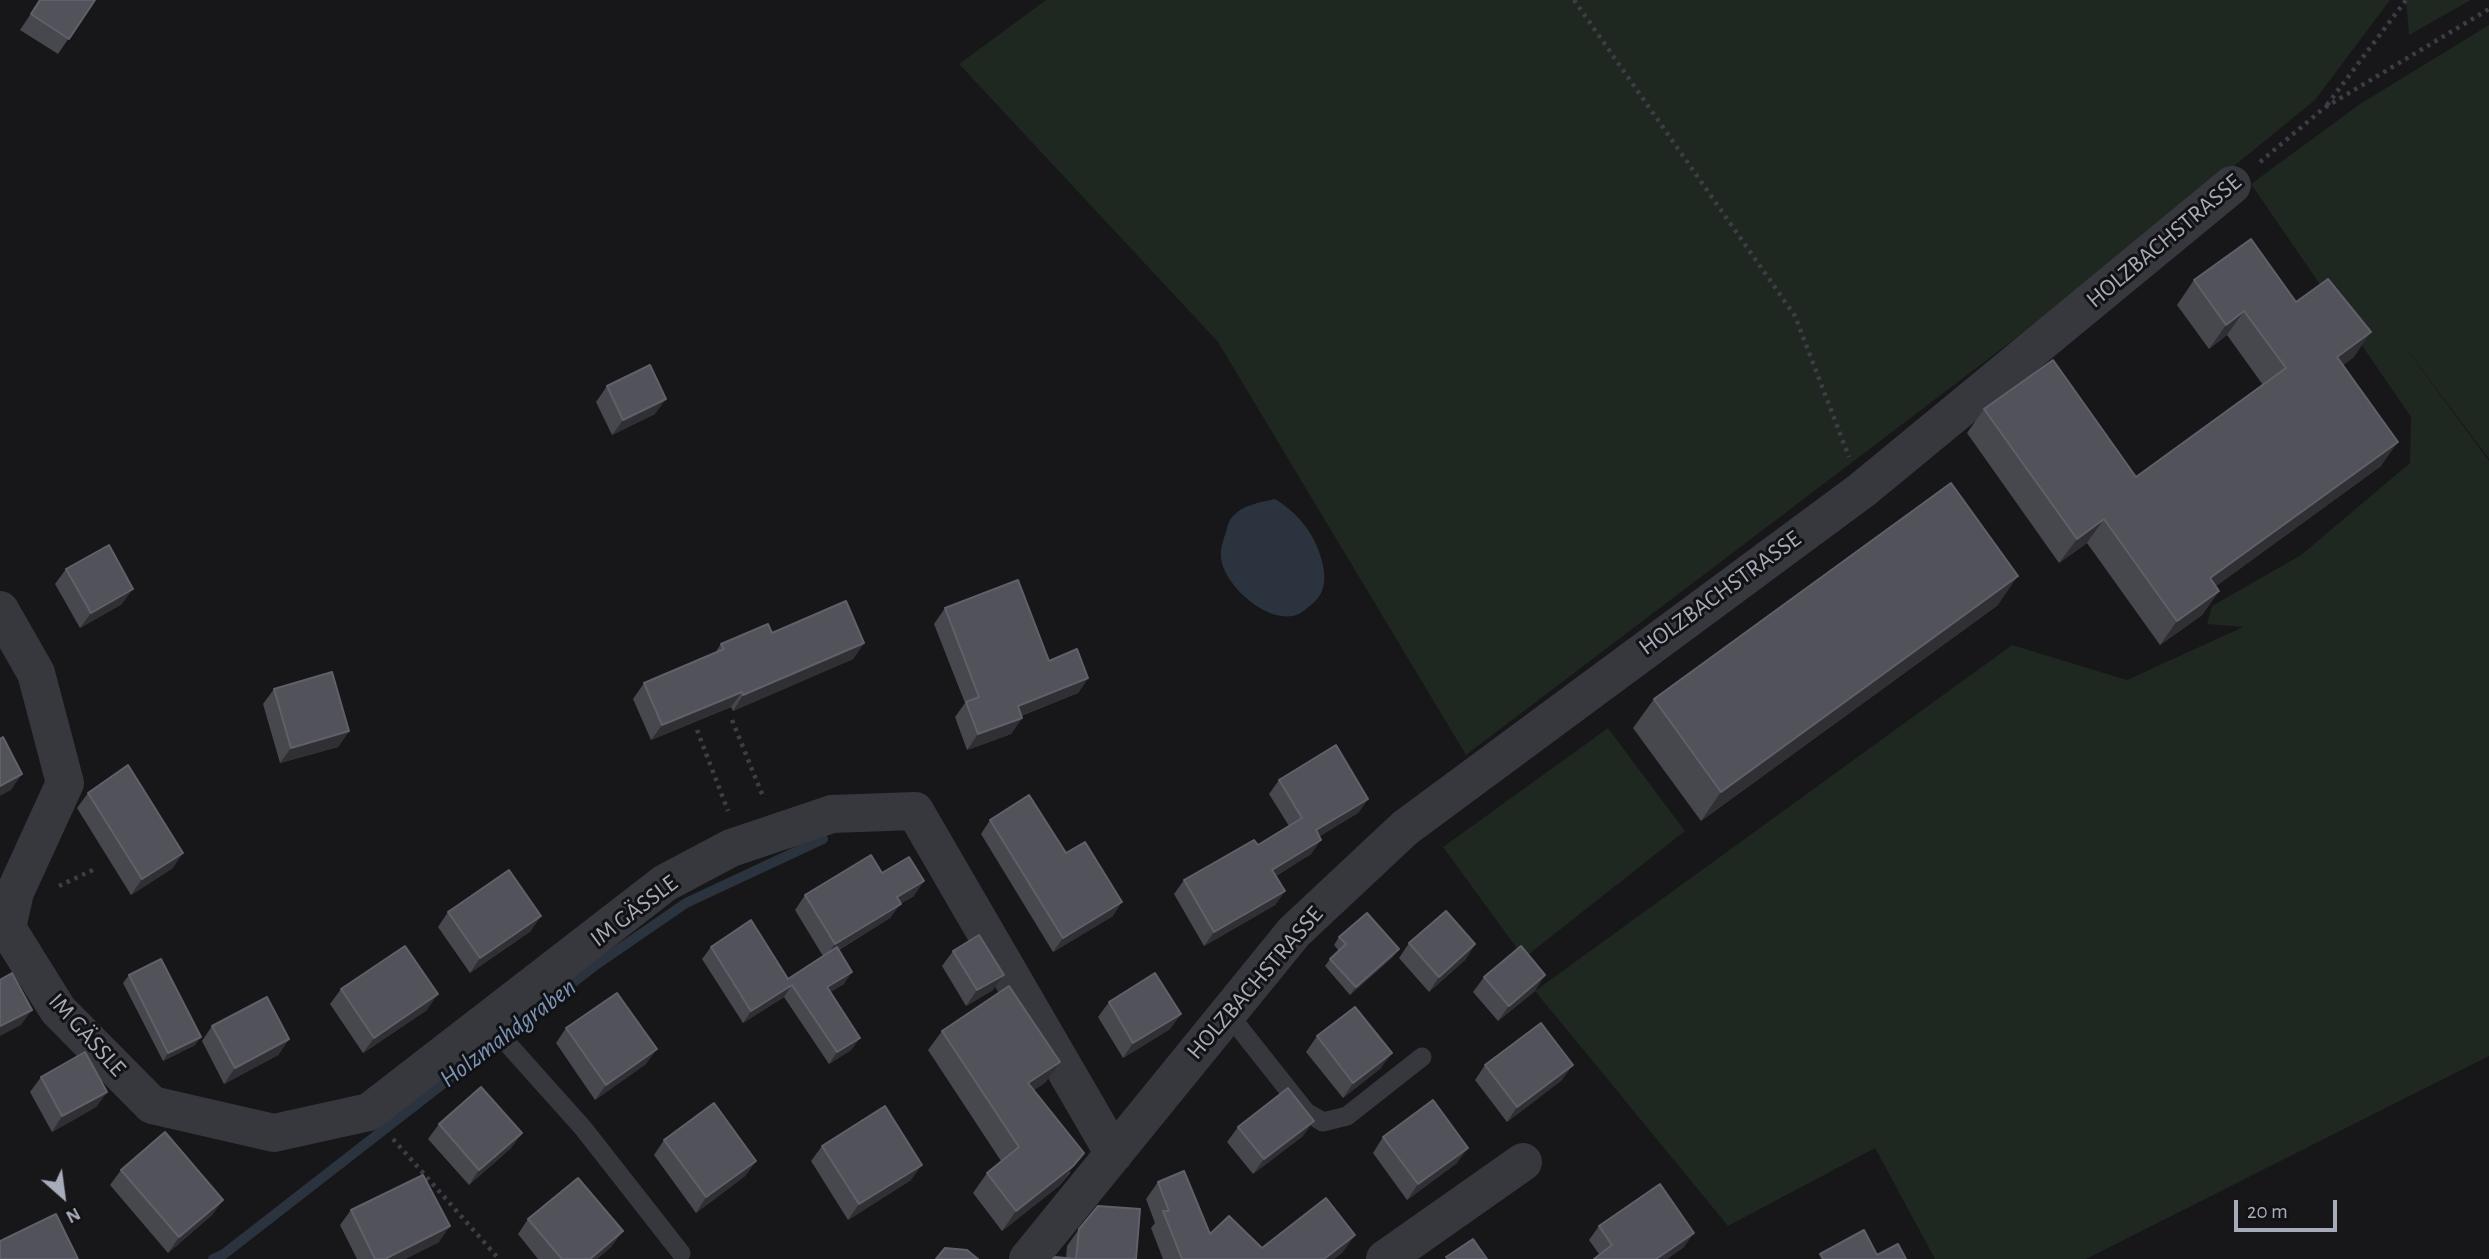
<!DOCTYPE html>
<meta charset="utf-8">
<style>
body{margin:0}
#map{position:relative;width:2489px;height:1259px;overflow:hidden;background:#171619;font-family:"Alegreya Sans",sans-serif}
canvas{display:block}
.north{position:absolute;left:28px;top:1161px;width:70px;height:70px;-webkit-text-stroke:5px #121114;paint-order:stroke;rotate:152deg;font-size:19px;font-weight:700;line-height:28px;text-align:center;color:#a7abba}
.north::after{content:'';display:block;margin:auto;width:24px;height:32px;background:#a7abba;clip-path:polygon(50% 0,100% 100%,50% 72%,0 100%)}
.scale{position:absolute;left:2234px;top:1200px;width:103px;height:32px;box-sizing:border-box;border:4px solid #a7abba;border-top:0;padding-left:9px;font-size:21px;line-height:24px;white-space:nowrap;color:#a7abba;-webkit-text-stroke:5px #121114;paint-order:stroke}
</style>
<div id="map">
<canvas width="2489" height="1259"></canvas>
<div class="north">N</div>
<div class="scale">20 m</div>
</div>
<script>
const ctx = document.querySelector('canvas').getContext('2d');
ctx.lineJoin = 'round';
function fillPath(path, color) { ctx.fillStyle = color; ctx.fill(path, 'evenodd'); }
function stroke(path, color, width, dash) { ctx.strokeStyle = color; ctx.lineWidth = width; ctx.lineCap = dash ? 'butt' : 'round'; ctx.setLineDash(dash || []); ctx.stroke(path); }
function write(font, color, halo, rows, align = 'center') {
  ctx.font = font + ' "Alegreya Sans",sans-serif'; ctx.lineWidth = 6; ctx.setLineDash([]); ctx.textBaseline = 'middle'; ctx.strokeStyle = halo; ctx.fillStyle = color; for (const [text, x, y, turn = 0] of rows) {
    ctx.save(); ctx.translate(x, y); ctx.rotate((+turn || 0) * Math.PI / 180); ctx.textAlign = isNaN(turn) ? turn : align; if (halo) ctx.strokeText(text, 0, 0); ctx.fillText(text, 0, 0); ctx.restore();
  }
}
const green = new Path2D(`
 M1046,0H2390L2315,100L2119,260L1466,755L1218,342L959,64Z
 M2406,0H2471L2409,35Z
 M2489,25V459L2394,332L2489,461V1056L2086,1259H1935L1875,1148L1728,1226L1535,991L2012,645L2127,680L2243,627L2207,624L2212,606L2301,555L2410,463L2411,417L2251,184L2360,104Z
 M1608,728L1685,831L1524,958L1443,847Z`);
const water = new Path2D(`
 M1275,499C1299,514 1315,534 1322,561C1326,578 1326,593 1312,604C1308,607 1303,612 1299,614C1270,627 1224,586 1221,558C1220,549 1223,541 1226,532C1227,528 1229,520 1232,517C1242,505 1261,502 1275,499Z`);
const stream = new Path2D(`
 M213,1259L224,1254L593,967L686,903L823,839`);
const path = new Path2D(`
 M1574,0L1795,316L1849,457
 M2327,105L2406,0
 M2260,162L2324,108L2489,9
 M732,720L764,799
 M697,730L728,811
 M59,886L97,868
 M393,1139L499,1259`);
const lane = new Path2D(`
 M1226,1011L1306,1112L1323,1122L1347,1116L1422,1057
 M489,1023L583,1128L681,1253`);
const street = new Path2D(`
 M0,610L36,673L65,783L15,892L7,928
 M0,929L7,928L58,1010L152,1105L274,1133L369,1112L665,883L731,848L832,814L915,811L1114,1154
 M1028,1259L1294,932L1405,828L1862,490L2232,185
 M1385,1259L1523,1162`);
const wall = new Path2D(`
 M40,0H95L58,54L20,30Z
 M2194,280L2296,302L2354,357L2343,365L2381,466L2216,586L2219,591L2202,615L2160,645L2087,543L2059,563L1967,433L1984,409L2136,477L2263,385L2227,335L2209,349L2177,305Z
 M607,386L655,414L612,435L596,402Z
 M66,569L122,604L80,628L55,584Z
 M1998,605L1701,821L1633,728L1654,699Z
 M945,608L1049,661L1088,678L1078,693L1021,716L1022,718L1011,734L967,750L955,717L965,703L934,624Z
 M772,633L864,643L853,659L733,711L731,707L651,740L633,699L644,683L715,653L721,644Z
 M274,689L349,731L338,747L280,763L263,704Z
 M1279,780L1368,799L1358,813L1319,836L1311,854L1276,876L1285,891L1275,905L1204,946L1174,894L1184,880L1258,845L1289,826L1269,794Z
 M88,793L173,868L131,895L77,808Z
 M990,820L1066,853L1113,916L1053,952L981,834Z
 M882,873L914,896L900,904L890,918L839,950L844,984L830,992L860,1038L851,1050L829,1064L784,997L743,1023L702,959L711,947L788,979L823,956L795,910L805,895Z
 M448,912L531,931L470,973L438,927Z
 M1339,937L1393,957L1350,995L1325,966L1330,959L1339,951L1334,945Z
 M1409,943L1475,944L1465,960L1429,992L1399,958Z
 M953,951L993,990L966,1006L942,966Z
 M129,975L195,1045L163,1061L123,983Z
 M1484,977L1535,991L1498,1021L1473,992Z
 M341,989L427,1010L363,1053L330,1004Z
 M1109,1002L1181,1014L1170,1029L1123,1058L1098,1017Z
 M212,1026L289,1039L278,1055L224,1084L202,1041Z
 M566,1028L646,1064L595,1100L556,1043Z
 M942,1031L1046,1082L1034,1090L1070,1173L1059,1186L1002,1231L973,1193L987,1173L1001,1161L928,1050Z
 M1317,1036L1381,1068L1343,1098L1306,1052Z
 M1485,1065L1562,1080L1507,1122L1475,1080Z
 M41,1077L107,1092L96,1107L52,1132L30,1092Z
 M439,1124L522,1133L511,1148L469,1185L428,1139Z
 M1238,1127L1303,1136L1253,1174L1227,1142Z
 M1383,1137L1457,1163L1407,1200L1373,1153Z
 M664,1140L756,1161L745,1176L696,1213L654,1155Z
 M822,1146L911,1180L848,1220L811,1161Z
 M121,1170L223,1200L212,1215L168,1253L110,1185Z
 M1158,1182L1210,1234L1262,1248L1343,1252L1334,1259H1163L1151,1228L1155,1223L1146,1199Z
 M351,1210L439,1242L405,1259H357L340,1225Z
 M528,1219L612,1246L597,1259H538L518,1234Z
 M1599,1226L1684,1247L1667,1259H1593L1599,1254L1589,1240Z
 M1079,1229L1136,1259H1053L1066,1258L1067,1246Z`);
const shadedWall = new Path2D(`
 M2244,311L2227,335L2209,349L2226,325Z
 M2371,332L2354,357L2320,382L2337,357Z
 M666,399L655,414L612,435L623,420Z
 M2398,442L2381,466L2193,603L2210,578Z
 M2104,519L2087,543L2059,563L2077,539Z
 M2018,576L1998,605L1701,821L1721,792Z
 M133,589L122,604L80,628L91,613Z
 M2219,591L2202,615L2160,645L2177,621Z
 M864,643L853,659L733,711L743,695Z
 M1088,678L1078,693L1007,721L1018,706Z
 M742,692L731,707L651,740L662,725Z
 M1022,718L1011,734L967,750L978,734Z
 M349,731L338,747L280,763L291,748Z
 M22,774L11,790L0,796V786Z
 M1368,799L1358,813L1306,845L1316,830Z
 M1321,840L1311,854L1262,884L1272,870Z
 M183,853L173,868L131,895L142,879Z
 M924,881L914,896L900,904L890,918L825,958L835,944L897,897Z
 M1285,891L1275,905L1204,946L1214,932Z
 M1122,902L1113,916L1053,952L1063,938Z
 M541,916L531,931L470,973L480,958Z
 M1475,944L1465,960L1429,992L1439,977Z
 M1399,949L1393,957L1350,995L1356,987Z
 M852,972L844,984L819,999L827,987Z
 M1004,975L993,990L966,1006L977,990Z
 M1545,975L1535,991L1498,1021L1509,1006Z
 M792,985L784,997L743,1023L751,1011Z
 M438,994L427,1010L363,1053L374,1038Z
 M32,1010L21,1025L0,1036V1026Z
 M1181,1014L1170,1029L1123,1058L1133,1043Z
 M201,1037L195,1045L163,1061L168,1053Z
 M860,1038L851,1050L829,1064L837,1052Z
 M289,1039L278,1055L224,1084L235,1068Z
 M657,1049L646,1064L595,1100L606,1085Z
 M1392,1053L1381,1068L1343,1098L1353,1083Z
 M1060,1062L1046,1082L1015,1102L1028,1083Z
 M1573,1065L1562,1080L1507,1122L1517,1107Z
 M107,1092L96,1107L52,1132L62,1116Z
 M1314,1121L1303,1136L1253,1174L1264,1159Z
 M522,1133L511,1148L469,1185L479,1170Z
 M1468,1148L1457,1163L1407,1200L1418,1184Z
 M1084,1153L1059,1186L1002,1231L1016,1211Z
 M756,1161L745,1176L696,1213L706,1197Z
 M922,1165L911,1180L848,1220L859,1204Z
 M223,1200L212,1215L168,1253L179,1237Z
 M450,1226L439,1242L405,1259H385Z
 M623,1231L612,1246L597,1259H590Z
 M1694,1233L1684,1247L1667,1259H1656Z
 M1355,1235L1343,1252L1334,1259H1324Z`);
const building = new Path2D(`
 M40,0H95L69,39L31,14Z
 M2251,239L2296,302L2328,279L2371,332L2337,357L2398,442L2210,578L2219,591L2177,621L2104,519L2077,539L1984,409L2053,360L2136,477L2286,368L2244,311L2226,325L2194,280Z
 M650,365L666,399L623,420L607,386Z
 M1951,483L2018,576L1721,792L1654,699Z
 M109,545L133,589L91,613L66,569Z
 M1018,580L1049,661L1077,649L1088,678L1018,706L1022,718L978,734L966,702L979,697L945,608Z
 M846,601L864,643L743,695L742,692L662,725L644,683L724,649L721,644L768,624L772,633Z
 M332,672L349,731L291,748L274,689Z
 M3,737L22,774L0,786V739Z
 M1336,745L1368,799L1316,830L1321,840L1272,870L1285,891L1214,932L1184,880L1254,840L1258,845L1302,818L1279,780Z
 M128,765L183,853L142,879L88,793Z
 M1029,795L1066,853L1085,842L1122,902L1063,938L990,820Z
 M871,855L882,873L909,857L924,881L897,897L901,904L835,944L805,895Z
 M509,870L541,916L480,958L448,912Z
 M1446,911L1475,944L1439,977L1409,943Z
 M1367,913L1399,949L1356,987L1330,959L1346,944L1339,937Z
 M751,920L788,979L837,947L852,972L827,987L860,1038L837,1052L792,985L751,1011L711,947Z
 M979,935L1004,975L977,990L953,951Z
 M405,946L438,994L374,1038L341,989Z
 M1521,946L1545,975L1509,1006L1484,977Z
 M161,959L201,1037L168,1053L129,975Z
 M12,973L32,1010L0,1026V980Z
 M1155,973L1181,1014L1133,1043L1109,1002Z
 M1009,986L1060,1062L1028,1083L1084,1153L1073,1166L1016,1211L987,1173L1019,1147L942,1031Z
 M617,993L657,1049L606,1085L566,1028Z
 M267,997L289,1039L235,1068L212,1026Z
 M1355,1007L1392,1053L1353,1083L1317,1036Z
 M1541,1023L1573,1065L1517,1107L1485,1065Z
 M85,1052L107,1092L62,1116L41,1077Z
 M481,1087L522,1133L479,1170L439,1124Z
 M1288,1088L1314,1121L1264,1159L1238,1127Z
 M1433,1100L1468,1148L1418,1184L1383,1137Z
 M714,1103L756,1161L706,1197L664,1140Z
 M885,1106L922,1165L859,1204L822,1146Z
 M165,1132L223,1200L179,1237L121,1170Z
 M1184,1171L1210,1234L1229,1216L1262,1248L1326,1198L1355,1235L1324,1259H1182L1163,1211H1169L1158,1182Z
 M423,1175L450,1226L385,1259H375L351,1210Z
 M578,1178L623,1231L590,1259H562L528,1219Z
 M1660,1184L1694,1233L1656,1259H1594L1612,1245L1599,1226Z
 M1098,1206L1140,1209L1136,1259H1076L1079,1229Z
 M56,1214L78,1259H0V1241Z
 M1864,1230L1877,1255L1898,1244L1906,1259H1823L1820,1254Z
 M1473,1239L1487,1259H1448L1446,1257Z
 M945,1248L967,1250L978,1259H936Z
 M1055,1257L1076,1259H1053Z`);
const streetNames = [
 ["HOLZBACHSTRASSE",2164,241,-40],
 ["HOLZBACHSTRASSE",1720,593,-36],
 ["IM GÄSSLE",634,911,-37],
 ["HOLZBACHSTRASSE",1255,983,-49],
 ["IM GÄSSLE",87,1035,48]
];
const waterNames = [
 ["Holzmahdgraben",508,1033,-37]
];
fillPath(green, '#1e2720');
fillPath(water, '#2b343e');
stroke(stream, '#2b343e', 10);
stroke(path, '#3d3e45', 4.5, [3.5, 5]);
stroke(lane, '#37373e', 19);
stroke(street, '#37373e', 38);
fillPath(wall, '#47474e');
fillPath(shadedWall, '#302f34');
fillPath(building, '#52525a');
stroke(building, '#5f6069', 2);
write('24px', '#a7abba', '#121114', streetNames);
write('italic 26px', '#7b95b8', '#121114', waterNames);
</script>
